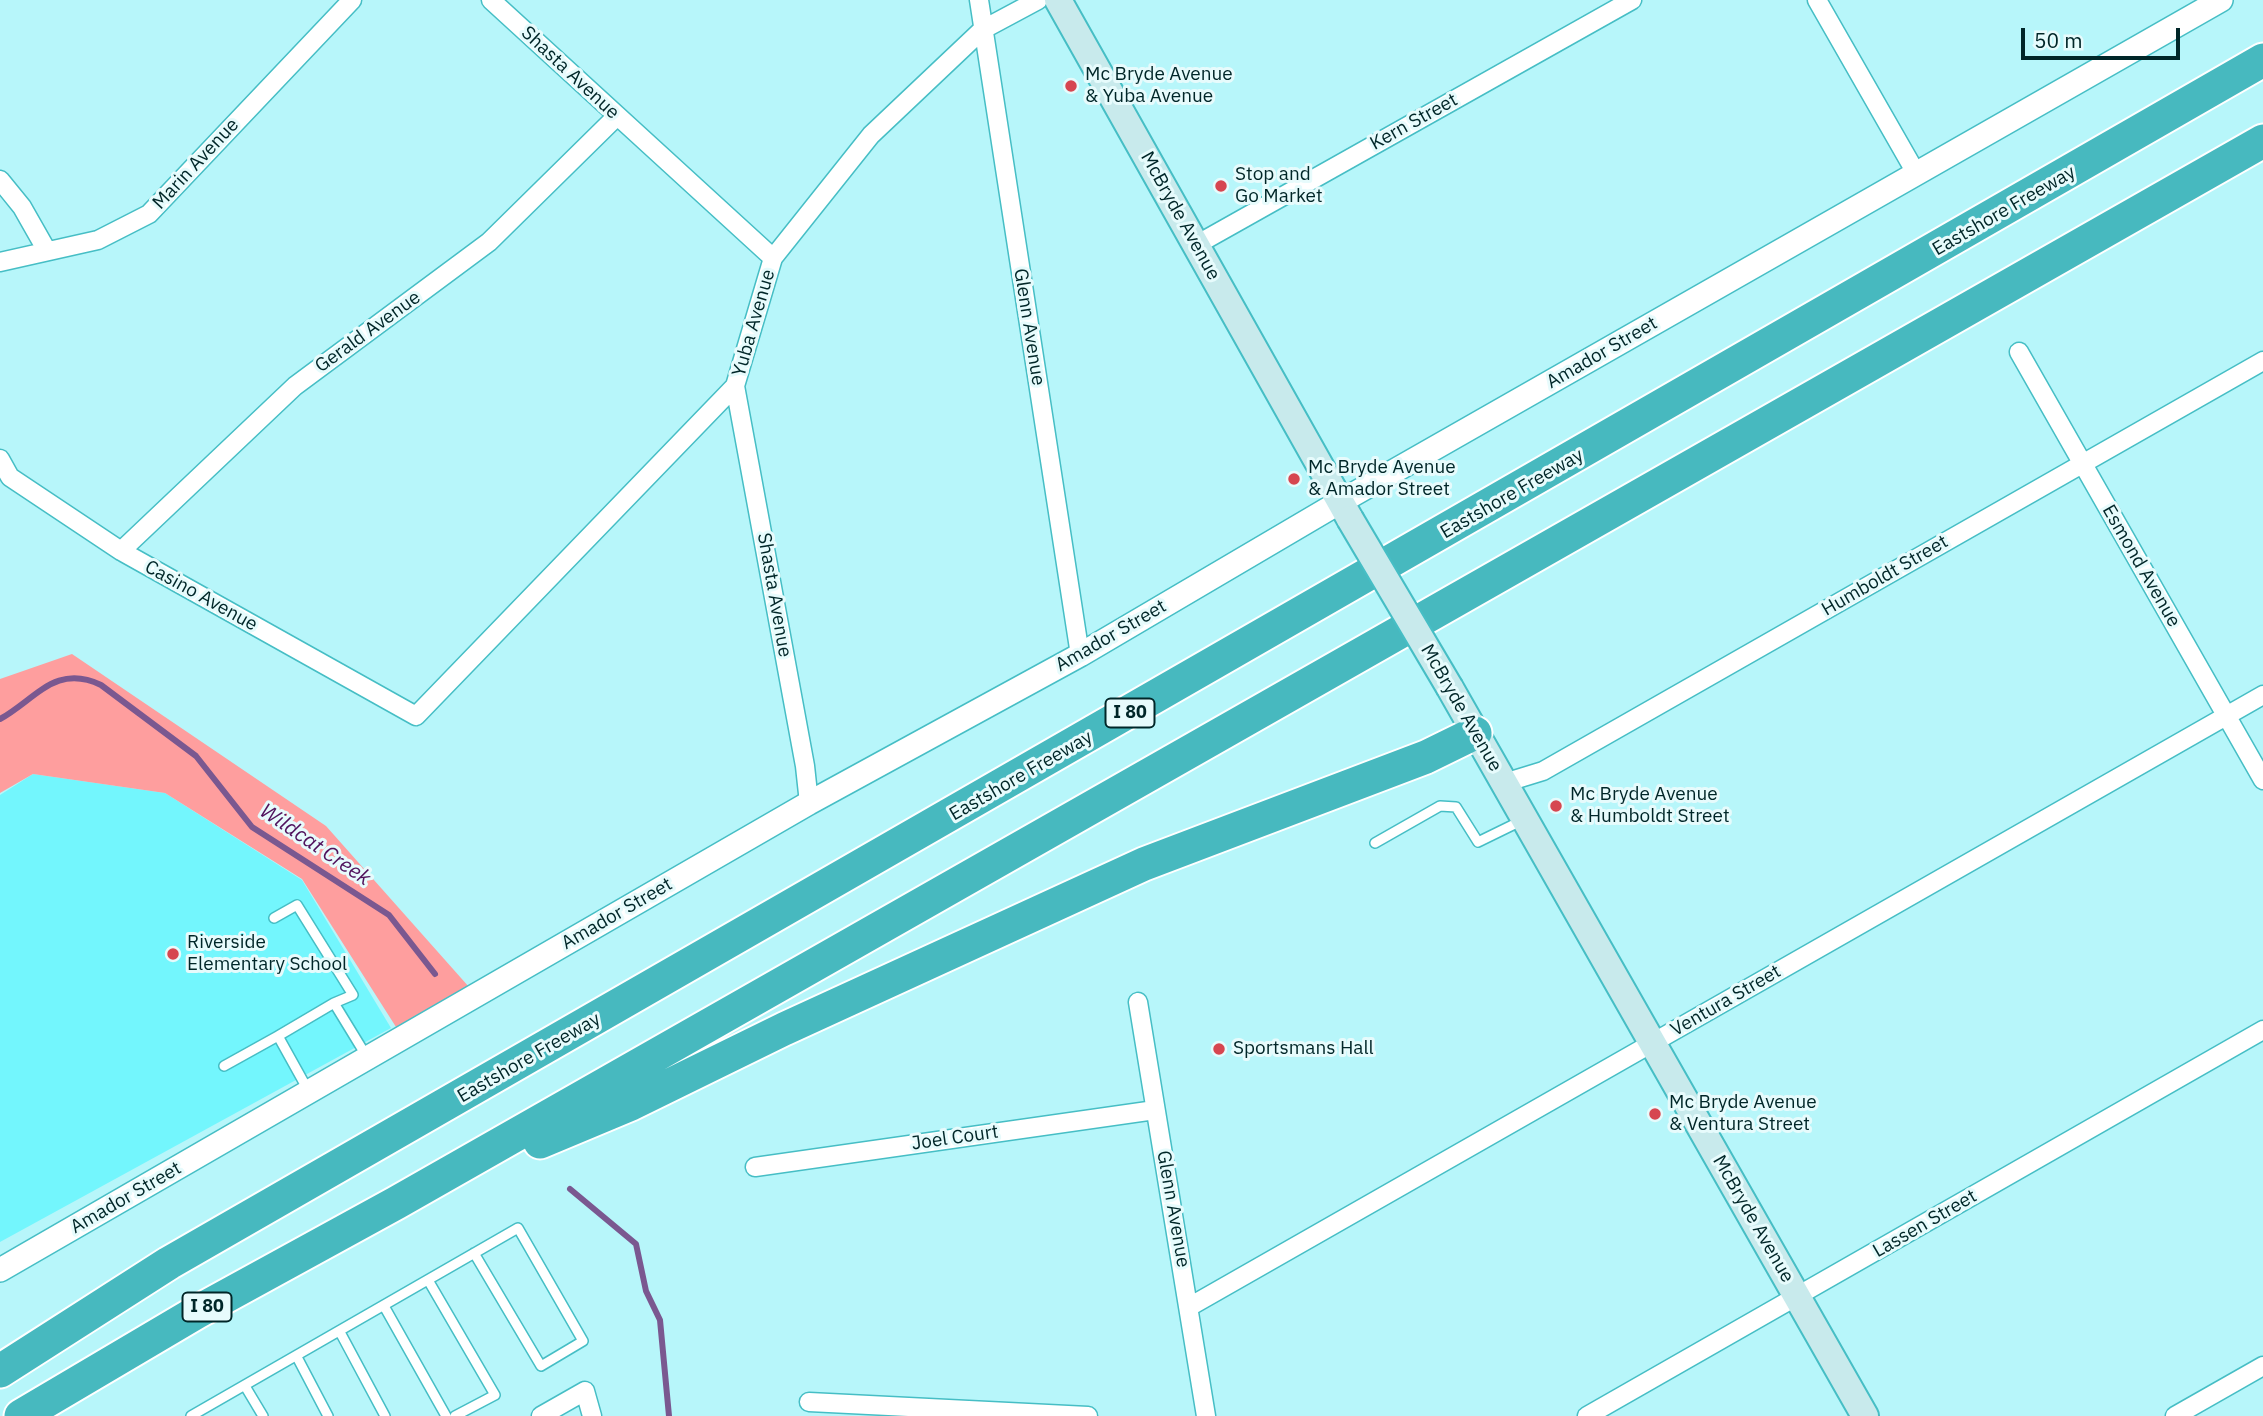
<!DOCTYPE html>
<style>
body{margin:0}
#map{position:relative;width:2263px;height:1416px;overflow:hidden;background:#b7f6fa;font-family:"IBM Plex Sans",sans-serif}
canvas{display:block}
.scale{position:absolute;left:2021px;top:28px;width:159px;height:32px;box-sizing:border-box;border:4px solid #002628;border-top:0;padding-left:9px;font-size:21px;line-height:24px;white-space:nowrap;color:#002628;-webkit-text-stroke:5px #e7fbfc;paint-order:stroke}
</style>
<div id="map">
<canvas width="2263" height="1416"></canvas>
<div class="scale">50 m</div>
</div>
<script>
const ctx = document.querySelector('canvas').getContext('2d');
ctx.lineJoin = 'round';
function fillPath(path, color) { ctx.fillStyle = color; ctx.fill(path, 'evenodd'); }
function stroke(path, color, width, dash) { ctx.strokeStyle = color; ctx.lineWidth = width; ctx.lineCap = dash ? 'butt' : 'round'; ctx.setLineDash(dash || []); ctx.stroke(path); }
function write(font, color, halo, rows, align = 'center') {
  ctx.font = font + ' "IBM Plex Sans",sans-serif'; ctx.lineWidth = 6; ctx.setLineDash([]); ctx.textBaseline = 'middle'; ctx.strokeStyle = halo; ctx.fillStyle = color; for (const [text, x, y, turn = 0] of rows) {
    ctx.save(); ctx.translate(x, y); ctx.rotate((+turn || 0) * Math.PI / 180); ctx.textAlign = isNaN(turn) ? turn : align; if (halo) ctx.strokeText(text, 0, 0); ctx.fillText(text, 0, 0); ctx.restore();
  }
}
const built = new Path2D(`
 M33,774L165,793L302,880L391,1028L0,1242V795Z`);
const green = new Path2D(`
 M72,654L326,826L477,996L403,1038L302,879L165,793L33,774L0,793V679Z`);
const stream = new Path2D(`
 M0,719C35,700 55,663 101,685L196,756L252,827L389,915L435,974
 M570,1189L636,1244L646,1291L660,1320L669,1416`);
const service = new Path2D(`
 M1375,843L1440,806L1456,807L1478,842L1523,820
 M274,918L297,905L353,995L334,1003
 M224,1066L278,1036
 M308,1090L278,1036L334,1003L367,1057
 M428,1280L495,1395L455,1416
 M384,1306L446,1416
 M340,1332L385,1416
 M297,1357L328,1416
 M245,1386L263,1416
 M191,1416L518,1228L583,1341L541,1366L474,1253`);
const minor = new Path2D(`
 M491,0L773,258
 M979,0L1080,655
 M1817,0L1916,173
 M0,180L22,207L47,251
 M1196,245L1632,0
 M0,262L98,240L149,214L352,0
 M2019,352L2263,780
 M735,386L805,766L809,803
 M0,459L10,477L121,551L416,716L735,386L773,258L871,135L982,30L1038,0
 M121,551L295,386L489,242L617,116
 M1504,783L1543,771L2263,361
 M1138,1002L1206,1416
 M755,1167L1155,1110
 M1189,1307L2263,695
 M809,1402L1088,1416
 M541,1416L585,1391L592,1416
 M1587,1416L2263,1030
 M2175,1416L2263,1366`);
const tertiary = new Path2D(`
 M0,1270L809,803L1080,655L1340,502L2221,0`);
const secondary = new Path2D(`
 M1058,0L1350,519
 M1450,688L1865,1416`);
const motorway = new Path2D(`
 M540,1142L631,1104L784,1029L1144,864L1426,757L1475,733
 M0,1371L169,1263L2263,60
 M21,1416L197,1312L396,1203L2263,141`);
const secondaryBridge = new Path2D(`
 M1350,519L1450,688`);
const markers = [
 [1071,86,7,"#d64650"],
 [1221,186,7,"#d64650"],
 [1294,479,7,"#d64650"],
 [1556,806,7,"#d64650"],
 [173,954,7,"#d64650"],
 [1219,1049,7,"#d64650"],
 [1655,1114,7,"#d64650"]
];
const shields = [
 [1130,713,49],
 [207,1307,49]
];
const shieldNames = [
 ["I 80",1130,713],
 ["I 80",207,1307]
];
const streetNames = [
 ["Shasta Avenue",570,73,43],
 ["Kern Street",1414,122,-29],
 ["Marin Avenue",196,164,-47],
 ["Eastshore Freeway",2004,211,-30],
 ["McBryde Avenue",1180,216,61],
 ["Yuba Avenue",754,323,-74],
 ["Glenn Avenue",1029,327,81],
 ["Gerald Avenue",368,332,-36],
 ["Amador Street",1602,353,-30],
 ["Eastshore Freeway",1512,494,-30],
 ["Esmond Avenue",2141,566,60],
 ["Humboldt Street",1885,576,-30],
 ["Shasta Avenue",774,595,80],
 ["Casino Avenue",201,596,29],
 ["Amador Street",1111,636,-30],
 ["McBryde Avenue",1461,708,60],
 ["Eastshore Freeway",1021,776,-30],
 ["Amador Street",617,914,-30],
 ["Ventura Street",1726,1001,-30],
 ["Eastshore Freeway",529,1058,-30],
 ["Joel Court",955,1138,-8],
 ["Amador Street",126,1198,-30],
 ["Glenn Avenue",1173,1209,80],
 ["McBryde Avenue",1753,1219,60],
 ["Lassen Street",1925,1224,-30]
];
const poiNames = [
 ["Mc Bryde Avenue",1085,75],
 ["& Yuba Avenue",1085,97],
 ["Stop and",1235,175],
 ["Go Market",1235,197],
 ["Mc Bryde Avenue",1308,468],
 ["& Amador Street",1308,490],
 ["Mc Bryde Avenue",1570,795],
 ["& Humboldt Street",1570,817],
 ["Riverside",187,943],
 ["Elementary School",187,965],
 ["Sportsmans Hall",1233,1049],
 ["Mc Bryde Avenue",1669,1103],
 ["& Ventura Street",1669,1125]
];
const waterNames = [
 ["Wildcat Creek",315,845,34]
];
fillPath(built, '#73f6fd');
fillPath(green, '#fe9e9e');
stroke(stream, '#7a5890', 6);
stroke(service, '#46bec5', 12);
stroke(minor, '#46bec5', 21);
stroke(tertiary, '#46bec5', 26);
stroke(secondary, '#46bec5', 30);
stroke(motorway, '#fff', 37);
stroke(service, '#fff', 9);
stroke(minor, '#fff', 18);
stroke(tertiary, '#fff', 23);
stroke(secondary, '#c8eaec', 26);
stroke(motorway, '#47b9bf', 33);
stroke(secondaryBridge, '#46bec5', 30, []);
stroke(secondaryBridge, '#c8eaec', 26);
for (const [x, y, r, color] of markers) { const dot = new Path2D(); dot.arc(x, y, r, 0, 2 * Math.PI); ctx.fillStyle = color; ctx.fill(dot); stroke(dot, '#e7fbfc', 2.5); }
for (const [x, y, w] of shields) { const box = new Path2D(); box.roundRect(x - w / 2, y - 14.5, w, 29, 5); ctx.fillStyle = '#e7fbfc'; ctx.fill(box); stroke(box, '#002628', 2); }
write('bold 18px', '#002628', null, shieldNames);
write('19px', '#002628', '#e7fbfc', streetNames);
write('19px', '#002628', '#e7fbfc', poiNames, 'left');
write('italic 21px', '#50125c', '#e7fbfc', waterNames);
</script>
